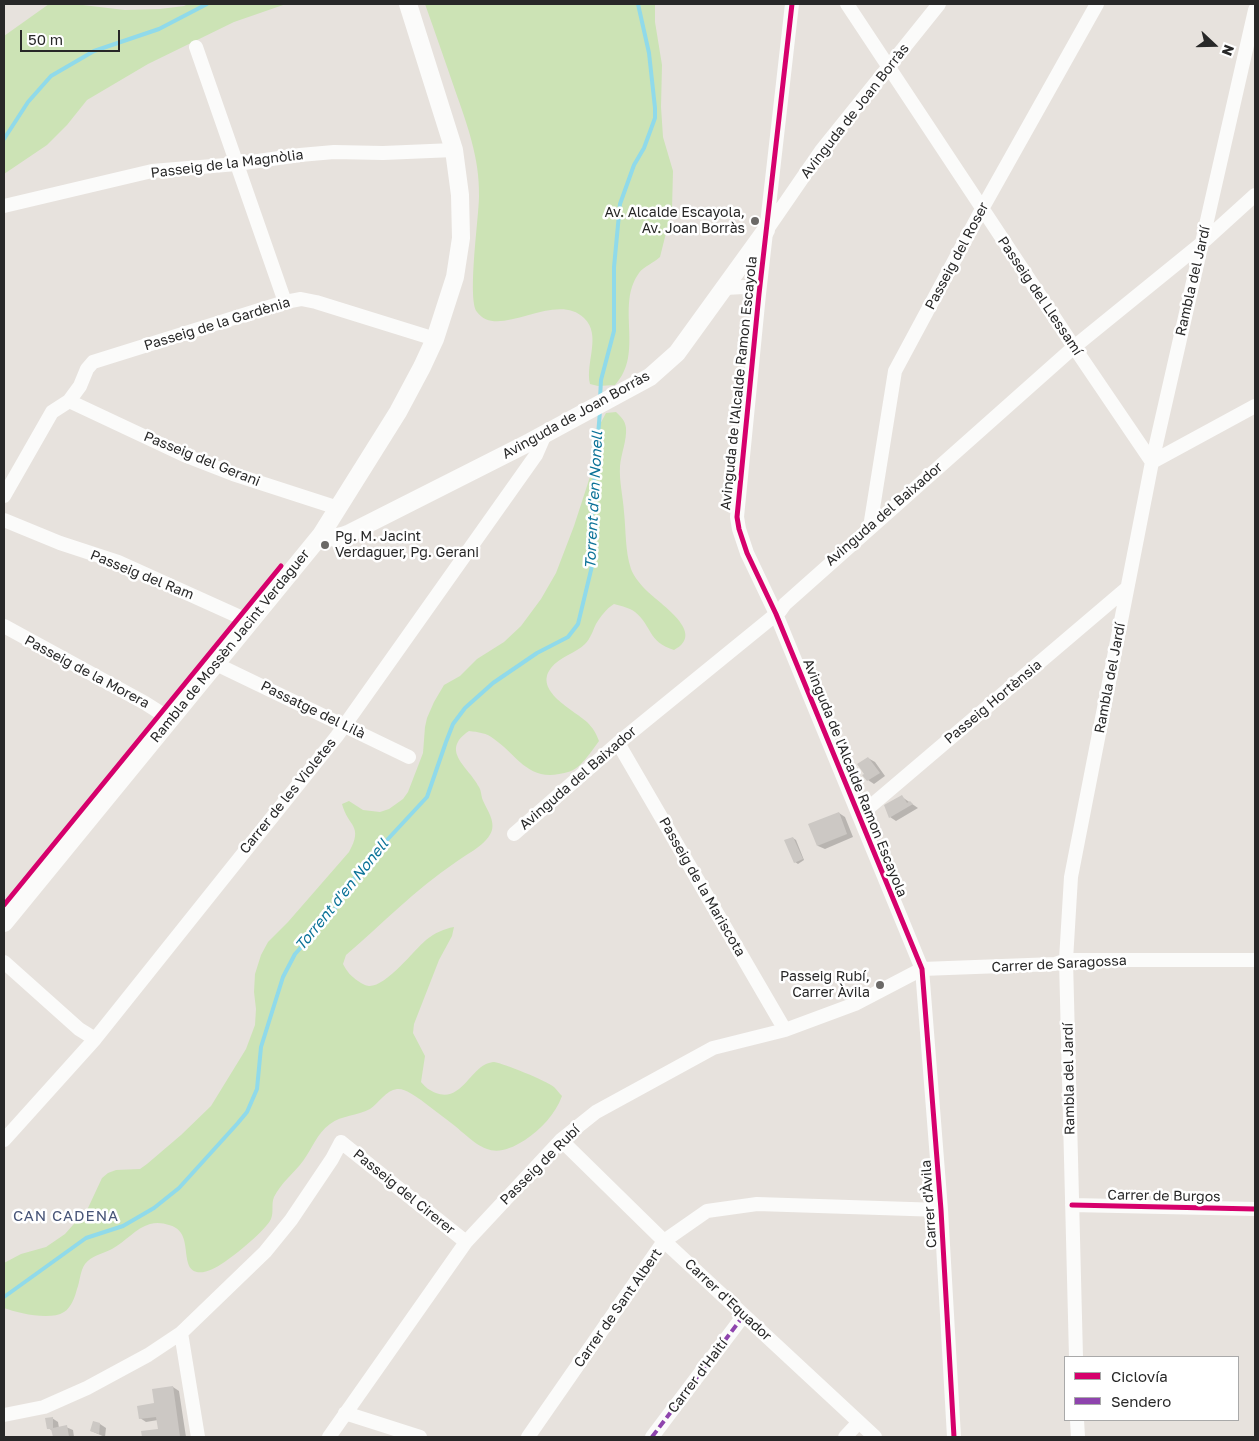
<!DOCTYPE html>
<meta charset="utf-8">
<style>
body{margin:0}
#map{position:relative;width:1259px;height:1441px;overflow:hidden;background:#e7e2dd;font-family:"Golos Text",sans-serif}
canvas{display:block}
.frame{position:absolute;inset:0;border:5px solid #282828;pointer-events:none}
.legend{position:absolute;left:1064px;top:1356px;width:175px;height:65px;box-sizing:border-box;background:#fff;border:1px solid #a9a9a9;margin:0;padding:6px 9px;list-style:none;font-size:15px;color:#282828}
.legend li{display:flex;align-items:center;gap:10px;height:25px}
.legend b{width:25px;border:1px solid #a9a9a9}
.north{position:absolute;left:1189px;top:20px;width:50px;height:50px;-webkit-text-stroke:4px #fff;paint-order:stroke;rotate:111deg;font-size:14px;font-weight:700;line-height:20px;text-align:center;color:#282828}
.north::after{content:'';display:block;margin:auto;width:18px;height:22px;background:#282828;clip-path:polygon(50% 0,100% 100%,50% 72%,0 100%)}
.scale{position:absolute;left:20px;top:30px;width:100px;height:22px;box-sizing:border-box;border:2px solid #282828;border-top:0;padding-left:6px;font-size:15px;line-height:18px;white-space:nowrap;color:#282828;-webkit-text-stroke:4px #fff;paint-order:stroke}
</style>
<div id="map">
<canvas width="1259" height="1441"></canvas>
<div class="frame"></div>
<ul class="legend">
<li><b style="height:6px;background:#d6006c"></b>Ciclovía</li>
<li><b style="height:6px;background:#8e44ad"></b>Sendero</li>
</ul>
<div class="north">N</div>
<div class="scale">50 m</div>
</div>
<script>
const ctx = document.querySelector('canvas').getContext('2d');
ctx.lineJoin = 'round';
function fillPath(path, color) { ctx.fillStyle = color; ctx.fill(path, 'evenodd'); }
function stroke(path, color, width, dash) { ctx.strokeStyle = color; ctx.lineWidth = width; ctx.lineCap = dash ? 'butt' : 'round'; ctx.setLineDash(dash || []); ctx.stroke(path); }
function write(font, color, halo, rows, align = 'center') {
  ctx.font = font + ' "Golos Text",sans-serif'; ctx.lineWidth = 5; ctx.setLineDash([]); ctx.textBaseline = 'middle'; ctx.strokeStyle = halo; ctx.fillStyle = color; for (const [text, x, y, turn = 0] of rows) {
    ctx.save(); ctx.translate(x, y); ctx.rotate((+turn || 0) * Math.PI / 180); ctx.textAlign = isNaN(turn) ? turn : align; if (halo) ctx.strokeText(text, 0, 0); ctx.fillText(text, 0, 0); ctx.restore();
  }
}
const green = new Path2D(`
 M49,4H74L125,10L160,9L184,6L188,4H286L234,22L148,64L87,100L67,125L47,145L4,174V36Z
 M425,4H655V22L662,65L661,107L663,137L673,171L672,209L660,257C654,263 644,266 639,273C615,306 645,353 615,385L598,386L590,384C585,363 602,335 584,318C555,290 498,341 477,312C467,299 479,217 479,196C480,159 467,124 455,90C445,61 435,32 425,4Z
 M616,412C621,417 625,420 626,428C627,440 621,454 620,466C619,481 623,497 624,512C626,530 625,551 631,569C634,577 641,585 647,591C660,604 707,633 674,650C647,641 653,627 635,612C630,608 621,606 614,604C606,609 601,616 596,624C593,630 591,638 585,644C576,653 559,657 551,668C533,691 574,710 587,722C593,728 596,733 599,741C593,749 587,758 580,765C574,771 566,773 559,774C527,780 516,754 494,739C487,733 478,732 469,731C439,751 469,767 479,787C481,790 481,794 482,798C485,807 495,819 492,830C488,844 467,854 456,862C416,889 382,924 346,955L343,964C347,972 351,976 358,981C361,983 366,986 369,986C386,987 414,950 426,940C435,933 443,929 454,927L452,936L439,960L414,1024L413,1033L425,1056L421,1082C426,1088 429,1090 436,1093C460,1102 469,1072 486,1064C489,1063 491,1062 494,1062C505,1064 545,1080 554,1087C557,1090 559,1093 562,1096C555,1115 541,1129 525,1140C492,1161 481,1148 455,1126C444,1117 432,1109 421,1100C415,1096 405,1088 397,1089C386,1090 379,1103 370,1109C357,1116 342,1115 330,1124C317,1133 312,1149 303,1161C294,1173 281,1183 274,1197C271,1204 274,1212 271,1219C266,1230 234,1256 223,1263C213,1270 193,1280 188,1263C184,1248 188,1230 169,1225C163,1223 157,1222 150,1224C136,1228 125,1242 112,1249C104,1253 91,1256 85,1264C80,1271 80,1281 77,1289C75,1297 71,1308 64,1312C50,1321 18,1313 4,1308V1263L21,1254L46,1247L65,1234L88,1208L102,1178L108,1173L116,1170L140,1169L147,1164L181,1135L211,1106L246,1049L255,1025L256,1009L254,992L255,974L261,955L268,942L288,922L349,852C364,825 348,827 342,804L349,801L363,810L380,812L389,809L403,799L408,792L423,753L425,727L427,718L434,702L444,685L460,676L477,659L504,642L521,626L541,599L556,573L574,526L600,446L599,426L606,413Z`);
const shadow = new Path2D(`
 M868,758L875,762L885,776L874,784L868,780Z
 M902,797L918,808L896,821L890,817Z
 M839,813L845,817L853,837L825,849L818,846L810,825Z
 M793,838L796,840L804,860L798,864L795,862Z
 M173,1387L179,1391L186,1437H143L142,1432L159,1430L158,1420L146,1422L140,1418L155,1404L153,1390Z
 M52,1418L58,1422L59,1428L66,1427L73,1430L74,1437H54L53,1431L48,1428Z
 M100,1424L106,1428L105,1437L91,1431Z`);
const stream = new Path2D(`
 M4,139L28,102L51,76L94,51L159,29L207,4
 M600,399L601,380L614,331V267L620,204L634,165L644,148L655,118V108L649,53L638,4
 M4,1297L86,1238L123,1226L154,1208L179,1188L237,1124L247,1112L257,1089L261,1047L283,977L295,954L333,912L361,868L427,797L446,742L453,724L465,708L493,683L537,653L568,637L578,624L592,566V508L600,411`);
const building = new Path2D(`
 M868,757L880,773L867,781L862,775L864,774L857,764Z
 M902,795L907,803L910,801L913,804L889,818L884,805Z
 M839,812L847,834L817,846L808,824Z
 M793,837L803,859L794,863L784,840Z
 M173,1386L180,1437H142L141,1431L158,1429L156,1417L139,1419L137,1406L154,1403L152,1389Z
 M53,1417V1428L67,1425L69,1437H53L51,1429H47L45,1418Z
 M93,1421L100,1423L99,1434L90,1431Z`);
const minor = new Path2D(`
 M792,4L759,294L737,517L739,529L747,553L776,614L922,969L941,1210L954,1437
 M847,4L1074,347L1152,462L1255,406
 M196,47L285,302
 M4,206L152,171L237,164L300,155L334,152L383,153L454,150
 M768,228L821,151L939,4
 M725,288L744,287L759,294
 M69,401L184,455L233,474L338,508
 M4,496L52,412L69,401L80,386L87,369L93,362L285,302L301,299L316,302L435,339
 M4,520L60,543L118,562L251,622
 M870,527L895,371L982,209L1097,4
 M4,626L145,703L170,719
 M216,664L409,757
 M618,743L785,1030
 M859,816L1127,588
 M514,834L618,743L780,611L785,604L1074,347L1202,243L1255,195
 M4,962L79,1029L95,1039
 M4,1140L95,1039L337,736L536,455L546,432
 M561,1140L664,1241L875,1437
 M1072,1205L1255,1209
 M181,1333L198,1437
 M1076,1357L1066,960L1071,877L1152,462L1255,10
 M345,1413L420,1437
 M4,1415L44,1407L87,1388L148,1355L181,1333L265,1252L291,1220L332,1159L341,1142L466,1242
 M1077,1420L1078,1437
 M329,1437L466,1242L561,1140L596,1112L713,1048L785,1030L855,1004L922,969L1055,964L1066,960H1255
 M528,1437L664,1241L707,1211L757,1204L941,1210
 M652,1437L744,1315
 M845,1437L859,1422`);
const tertiary = new Path2D(`
 M321,535C331,539 337,538 348,534L530,442L650,377L677,353L766,230
 M4,923L321,535L398,412L422,367L435,339L455,277L461,238L460,195L454,150L408,4`);
const quiet = new Path2D(`
 M652,1437L744,1315`);
const cycleway = new Path2D(`
 M792,4L759,294L737,517L739,529L747,553L776,614L922,969L941,1210L954,1437
 M4,905L281,566
 M1072,1205L1255,1209`);
const markers = [
 [755,221,5,"#6b6967"],
 [325,545,5,"#6b6967"],
 [880,985,5,"#6b6967"]
];
const streetNames = [
 ["Avinguda de Joan Borràs",855,111,-52],
 ["Passeig de la Magnòlia",227,164,-7],
 ["Passeig del Roser",957,256,-62],
 ["Rambla del Jardí",1193,281,-77],
 ["Passeig del Llessamí",1040,296,56],
 ["Passeig de la Gardènia",217,324,-17],
 ["Avinguda de l'Alcalde Ramon Escayola",739,383,-84],
 ["Avinguda de Joan Borràs",576,415,-29],
 ["Passeig del Gerani",202,459,22],
 ["Avinguda del Baixador",884,514,-41],
 ["Passeig del Ram",142,575,22],
 ["Rambla de Mossèn Jacint Verdaguer",230,646,-51],
 ["Passeig de la Morera",87,672,28],
 ["Rambla del Jardí",1110,678,-79],
 ["Passeig Hortènsia",993,702,-40],
 ["Passatge del Lilà",313,710,26],
 ["Avinguda del Baixador",578,778,-41],
 ["Avinguda de l'Alcalde Ramon Escayola",855,778,68],
 ["Carrer de les Violetes",288,796,-51],
 ["Passeig de la Mariscota",702,887,60],
 ["Carrer de Saragossa",1059,964,-3],
 ["Rambla del Jardí",1069,1079,-91],
 ["Passeig de Rubí",540,1165,-45],
 ["Passeig del Cirerer",404,1192,39],
 ["Carrer de Burgos",1164,1196,1],
 ["Carrer d'Àvila",929,1204,-94],
 ["Carrer d'Equador",728,1300,43],
 ["Carrer de Sant Albert",618,1308,-55],
 ["Carrer d'Haití",698,1376,-53]
];
const poiNames = [
 ["Av. Alcalde Escayola,",745,213],
 ["Av. Joan Borràs",745,229],
 ["Pg. M. Jacint",335,537,"left"],
 ["Verdaguer, Pg. Gerani",335,553,"left"],
 ["Passeig Rubí,",870,977],
 ["Carrer Àvila",870,993]
];
const waterNames = [
 ["Torrent d'en Nonell",594,500,-87],
 ["Torrent d'en Nonell",342,895,-51]
];
const neighbourhoodNames = [
 ["CAN CADENA",66,1216]
];
fillPath(green, '#cce3b5');
fillPath(shadow, '#0003');
stroke(stream, '#90daea', 4);
fillPath(building, '#ccc8c4');
stroke(minor, '#fbfbfa', 14);
stroke(tertiary, '#fbfbfa', 18);
stroke(quiet, '#8e44ad', 4, [8, 4]);
stroke(cycleway, '#d6006c', 5);
for (const [x, y, r, color] of markers) { const dot = new Path2D(); dot.arc(x, y, r, 0, 2 * Math.PI); ctx.fillStyle = color; ctx.fill(dot); stroke(dot, '#fff', 2); }
write('14px', '#282828', '#fff', streetNames);
write('14px', '#282828', '#fff', poiNames, 'right');
write('italic 15px', '#0c7398', '#fff', waterNames);
ctx.letterSpacing = '1px';
write('15px', '#485578', '#fff', neighbourhoodNames);
ctx.letterSpacing = '0px';
</script>
